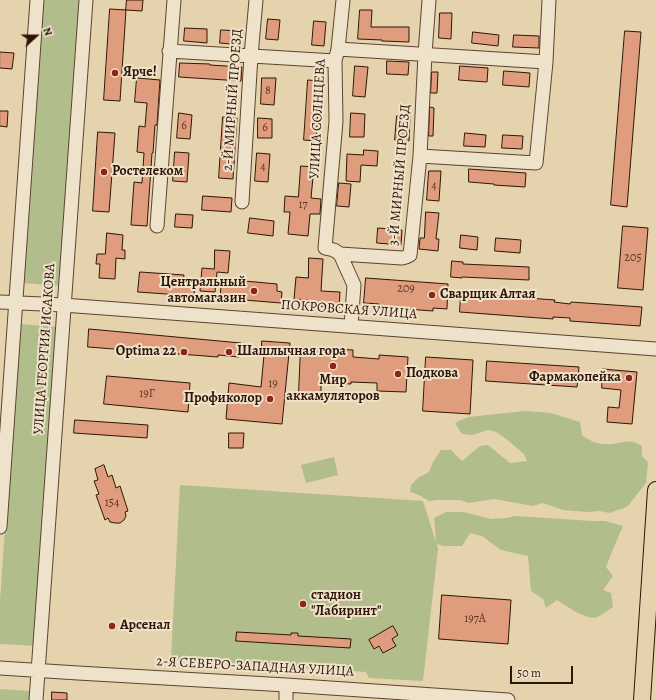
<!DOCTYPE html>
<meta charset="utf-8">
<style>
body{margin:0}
#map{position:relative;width:656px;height:700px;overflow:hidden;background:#e5d3ae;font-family:Alegreya,serif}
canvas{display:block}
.north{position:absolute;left:16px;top:16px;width:40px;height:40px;-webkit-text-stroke:3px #eee2ca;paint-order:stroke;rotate:69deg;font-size:11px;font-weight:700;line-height:16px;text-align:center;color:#2f1507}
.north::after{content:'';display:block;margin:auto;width:14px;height:18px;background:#2f1507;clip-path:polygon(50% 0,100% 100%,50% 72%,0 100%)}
.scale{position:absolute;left:510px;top:666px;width:63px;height:18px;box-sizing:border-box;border:2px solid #2f1507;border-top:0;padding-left:5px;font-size:12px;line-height:14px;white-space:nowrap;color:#2f1507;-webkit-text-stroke:3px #eee2ca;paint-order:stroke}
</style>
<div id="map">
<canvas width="656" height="700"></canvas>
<div class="north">N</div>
<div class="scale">50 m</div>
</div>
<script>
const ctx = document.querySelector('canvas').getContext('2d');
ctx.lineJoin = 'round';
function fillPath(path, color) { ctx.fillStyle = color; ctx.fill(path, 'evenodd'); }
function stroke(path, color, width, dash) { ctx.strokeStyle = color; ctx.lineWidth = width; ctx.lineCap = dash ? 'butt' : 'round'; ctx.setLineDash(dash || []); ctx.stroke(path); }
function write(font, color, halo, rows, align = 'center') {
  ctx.font = font + ' Alegreya,serif'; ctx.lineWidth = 4; ctx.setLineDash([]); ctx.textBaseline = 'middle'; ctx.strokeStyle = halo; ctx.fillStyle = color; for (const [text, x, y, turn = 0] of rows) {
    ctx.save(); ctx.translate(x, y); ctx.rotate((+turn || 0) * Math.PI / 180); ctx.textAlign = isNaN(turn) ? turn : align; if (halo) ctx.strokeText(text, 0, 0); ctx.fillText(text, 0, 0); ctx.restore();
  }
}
const green = new Path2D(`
 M42,0H81L61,286L22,283Z
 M19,324L60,327L36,646L0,644V601Z
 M525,411L551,413L580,422L582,435C590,441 598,445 608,444C622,444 629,437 642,446V456L648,462L646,483L628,506L624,508L609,513L600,511L587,512L563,510L543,503L533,506L494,499L469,503L460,500H437L429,501L419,495L410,492L411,485L419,477L429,472L433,462L441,450H451L462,461L480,446L488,445L510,463L527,461L524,454L505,438L496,432L488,430L472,435L462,434L455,423L468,417Z
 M334,457L338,475L306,483L301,465Z
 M180,485L423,501L436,542L434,518L446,512H464L491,519L506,518L515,516L593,521H605L623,526C617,540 611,553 606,567L613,576L603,590L611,593L613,607C608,610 602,615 597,617C587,621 565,605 557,600L546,608L543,599L531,591L528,556L501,550L482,536L470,533L462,546H443L437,544L438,549L423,681L369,678L366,672L171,659Z
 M0,689L31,691V700H0Z`);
const building = new Path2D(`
 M127,0H143L142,11L126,10Z
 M110,9L126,10L120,101L104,100Z
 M360,10H372L371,27H409V42L382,41V40L358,39Z
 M440,13H452L451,39L439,38Z
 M268,19L280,20L278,40L266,39Z
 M314,21L326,22L324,46L312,45Z
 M185,28L207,29V43L184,41Z
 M221,30L242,31L241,45L220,43Z
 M625,31L641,32L627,207L611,205Z
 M473,32L499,35L498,46L472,43Z
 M514,35L539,36V48L513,47Z
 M0,52L14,53L12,69L0,68Z
 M387,61L409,62L408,75L387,74Z
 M180,63L210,64V65L242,67L241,81L179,77Z
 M355,66L368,67L365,97L353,96Z
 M460,66L488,68L487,82L459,80Z
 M504,71L530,73L529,87L503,85Z
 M432,72H438L437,93H431Z
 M137,78L160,80L157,125H155L153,153H152L147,226L131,225L134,182L142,183L144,153L137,152L139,126L145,127L147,103L135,102Z
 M262,78H276L274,105L261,104Z
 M308,80L320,81L316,141L304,140Z
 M430,107L434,108L433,136H429Z
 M0,111H8L7,127L0,126Z
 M179,113L192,115L190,139L177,138Z
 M351,113L365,114L364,137H350Z
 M397,116H410L409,141L395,140Z
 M223,117L237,118L233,179L219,178Z
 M258,118L272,119V138H258Z
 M98,132L115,133L109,212L93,211Z
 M465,133L486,135L485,147L464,146Z
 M503,135L523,136L522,149L502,148Z
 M364,150L378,151L377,166L361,165L360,182L346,181L347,154L363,155Z
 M175,152L189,153L187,182L173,181Z
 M257,153L270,154L268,182L255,181Z
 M301,166L314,167L311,198L321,199L320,214H310L308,236L288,234L290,212H284L285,196L298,197Z
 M469,169L526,173L525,187L494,185V184L469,182Z
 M429,171H441L439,201L427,200Z
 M339,183L351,184L349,207L337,206Z
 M203,196L232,198L231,212L202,210Z
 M426,212L439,213L436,239H439L438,251L419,249L420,238H424Z
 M176,214L193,215L192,228L175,227Z
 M250,218L274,221L273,236L248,233Z
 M623,226L648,228L643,290L618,288Z
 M378,228L402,230L401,245L377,243Z
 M107,233L123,235L122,250H125V259L116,258L115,279L99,278L100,264H96L97,254H105Z
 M461,235L478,237L477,250L460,248Z
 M496,238L521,240L520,253L495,251Z
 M215,250L230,251L228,273L217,272L215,292L200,291L202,268L214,269Z
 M309,258L323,259L321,291L340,292L339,308L309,305V300L294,299L296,277L308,278Z
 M452,261L463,262V264L529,267V280L462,277V278L451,277Z
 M140,272L184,275L183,283L195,284L194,296L138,292Z
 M366,278L448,284L447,309L433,308V311L379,307V304L364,303Z
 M234,280L277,284V291L282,292L281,303L220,298L221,286L234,287Z
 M461,293L555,300L554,302L570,304L571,302L642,307L640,326L570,321V318L553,317V319L460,312Z
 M89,329L241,343L239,357L218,355V357L88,347Z
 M262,341L290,343L282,424L226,419L229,383L261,387L264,355H262Z
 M301,347L353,350V357L379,359V355L408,357L406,392L377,391V383L351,382V384L321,382V393L299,392Z
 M426,357L473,360L470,414L423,411Z
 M487,361L579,367L577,387L486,381Z
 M603,369L637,372L632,424L607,422L608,407L619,408L621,390L602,388Z
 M107,376L190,383L188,412L104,404Z
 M75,420L148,425L147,438L74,433Z
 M229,433H244L243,448H229Z
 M104,465L108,477L112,475L116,488L120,486L128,511L125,512L126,516L124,520L120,523H115L110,522L108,518L105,520L96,495L99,494L94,481L98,480L95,469Z
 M442,595L511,600L508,644L439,639Z
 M393,626L398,635L392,639L396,646L383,653L379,646L374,649L369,640Z
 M237,632L291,635V633H298V636L351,639L350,648L236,641Z
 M52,692L67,693V700H52Z`);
const minor = new Path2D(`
 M338,49L546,62
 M169,51L335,61
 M420,156L536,163L546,62L549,0
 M242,202L251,56L256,0
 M157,226L174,0
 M340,254L334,250L325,248L336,121L335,61L338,49L343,0
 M0,302L63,305L656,349
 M351,326L354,285L340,254L402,258L406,257L410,255L420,156L425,54L429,0
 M0,527L37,0
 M0,668L78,673L286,685L508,700
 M36,700L86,0
 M286,700V685`);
const major = new Path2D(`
 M642,700L656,490`);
const markers = [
 [115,73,4,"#8f2418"],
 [104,172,4,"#8f2418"],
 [254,291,4,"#8f2418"],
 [432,295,4,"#8f2418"],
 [184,352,4,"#8f2418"],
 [229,352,4,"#8f2418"],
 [333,366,4,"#8f2418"],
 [398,374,4,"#8f2418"],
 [629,378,4,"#8f2418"],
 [270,399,4,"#8f2418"],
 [303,604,4,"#8f2418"],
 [112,626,4,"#8f2418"]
];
const numberNames = [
 ["8",268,91],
 ["6",184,126],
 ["6",265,128],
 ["4",263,167],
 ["4",434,186],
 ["17",303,205],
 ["205",633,258],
 ["209",406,289],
 ["19",273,384],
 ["19Г",147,394],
 ["154",112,503],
 ["197А",475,619]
];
const poiNames = [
 ["Ярче!",123,73],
 ["Ростелеком",112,172],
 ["Центральный",246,283,"right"],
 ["автомагазин",246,299,"right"],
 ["Сварщик Алтая",440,295],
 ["Optima 22",176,352,"right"],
 ["Шашлычная гора",237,352],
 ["Подкова",406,374],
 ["Фармакопейка",621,378,"right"],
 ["Мир",333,381,"center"],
 ["аккамуляторов",333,397,"center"],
 ["Профиколор",262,399,"right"],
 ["стадион",311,596],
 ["\"Лабиринт\"",311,612],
 ["Арсенал",120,626]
];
const streetNames = [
 ["2-Й МИРНЫЙ ПРОЕЗД",233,100,-86],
 ["УЛИЦА СОЛНЦЕВА",318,119,-87],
 ["3-Й МИРНЫЙ ПРОЕЗД",400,175,-85],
 ["ПОКРОВСКАЯ УЛИЦА",349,310,4],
 ["УЛИЦА ГЕОРГИЯ ИСАКОВА",45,349,-86],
 ["2-Я СЕВЕРО-ЗАПАДНАЯ УЛИЦА",255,667,3]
];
fillPath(green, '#b2bd8c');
fillPath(building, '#e09d7d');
stroke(building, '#2f1507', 1);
stroke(minor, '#5c4431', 15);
stroke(major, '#2f1507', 18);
stroke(minor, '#eee2ca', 13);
stroke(major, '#e5d3ae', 16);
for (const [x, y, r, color] of markers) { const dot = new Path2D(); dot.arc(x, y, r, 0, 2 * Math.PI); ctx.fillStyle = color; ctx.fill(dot); stroke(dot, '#eee2ca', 1.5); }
write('12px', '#5b3724', null, numberNames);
write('bold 14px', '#2f1507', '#eee2ca', poiNames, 'left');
write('14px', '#2f1507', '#eee2ca', streetNames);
</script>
